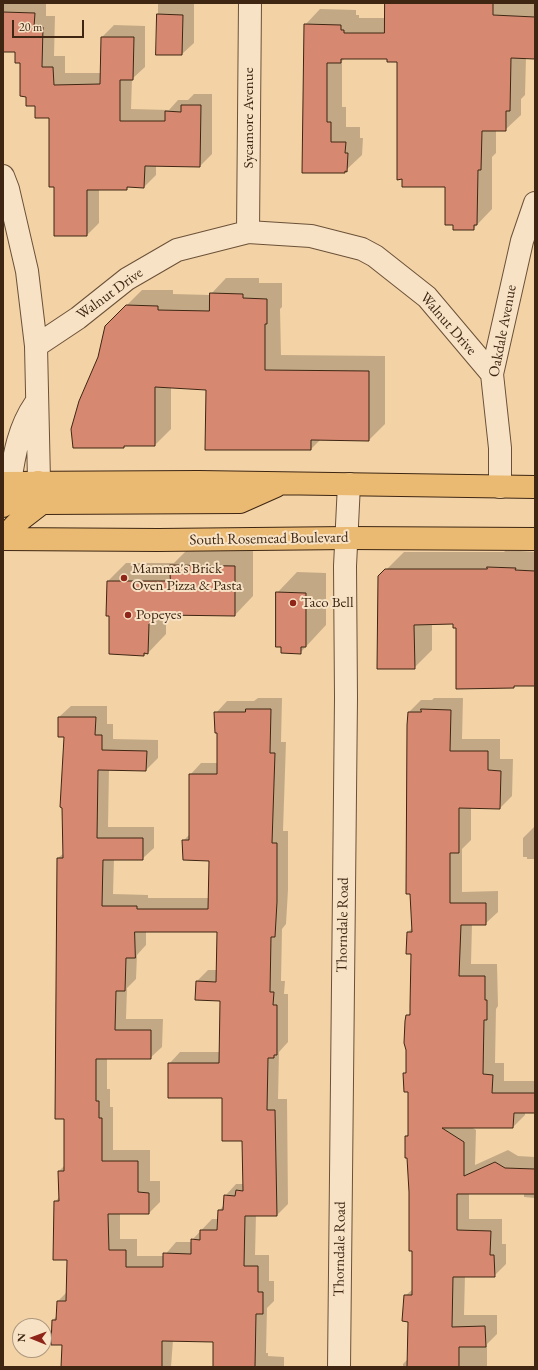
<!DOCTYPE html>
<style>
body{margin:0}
#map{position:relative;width:538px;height:1370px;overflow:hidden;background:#f3d3a6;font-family:"EB Garamond",serif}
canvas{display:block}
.frame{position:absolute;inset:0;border:4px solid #3e2613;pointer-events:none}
.north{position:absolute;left:12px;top:1318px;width:40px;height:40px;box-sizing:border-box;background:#f7e2c5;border:1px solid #ad977e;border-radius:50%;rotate:271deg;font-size:11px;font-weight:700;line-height:16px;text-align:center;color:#3e2613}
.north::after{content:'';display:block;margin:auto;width:14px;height:18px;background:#8f2418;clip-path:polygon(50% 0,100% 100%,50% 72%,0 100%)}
.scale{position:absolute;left:12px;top:20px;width:72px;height:18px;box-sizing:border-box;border:2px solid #3e2613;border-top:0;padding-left:5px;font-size:12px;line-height:14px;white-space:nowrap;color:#3e2613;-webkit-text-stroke:3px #f7e2c5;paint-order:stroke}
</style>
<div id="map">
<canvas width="538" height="1370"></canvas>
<div class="frame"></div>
<div class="north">N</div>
<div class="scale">20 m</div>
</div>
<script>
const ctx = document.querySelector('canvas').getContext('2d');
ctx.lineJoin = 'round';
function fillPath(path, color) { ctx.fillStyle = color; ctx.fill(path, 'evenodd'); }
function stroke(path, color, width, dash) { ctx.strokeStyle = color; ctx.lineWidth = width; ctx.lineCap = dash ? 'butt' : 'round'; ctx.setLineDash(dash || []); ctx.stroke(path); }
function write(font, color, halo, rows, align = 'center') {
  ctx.font = font + ' "EB Garamond",serif'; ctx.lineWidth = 4; ctx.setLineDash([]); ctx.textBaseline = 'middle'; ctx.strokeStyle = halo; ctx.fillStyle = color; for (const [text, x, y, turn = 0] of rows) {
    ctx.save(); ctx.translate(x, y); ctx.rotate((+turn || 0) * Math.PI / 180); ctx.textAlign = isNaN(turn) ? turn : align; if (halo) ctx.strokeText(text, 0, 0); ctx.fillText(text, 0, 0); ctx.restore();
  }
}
const shadow = new Path2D(`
 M3,3H46V16H55L54,56H65V73H101L102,37L114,25L145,26V67L132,79L131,109L169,110L178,100H188L194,94H212V154L200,166L156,165V175L144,187H129L126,189H99V223L87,235H55V186L50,117L27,96L21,63L16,51H3Z
 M158,3H194V43L182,54H158Z
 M386,3H535V58H526L525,95L521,99V115L505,130H496V153L492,157V209L473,229L446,186L398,61L388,58H345L342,61V107H346V127H360V138H363L362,155L344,172H303L305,25L320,9L356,10V15H359V18H386Z
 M226,278H259V283H282V307L280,309L281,355L385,356V424L369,440L321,439L311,449L207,389L171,387V429L155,445H127L124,447L72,444V429L126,306L142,290H173V294L210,295Z
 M3,307L4,344H3Z
 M190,547L253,548V596L235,615L166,614V634L148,653L144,655L110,653V615L108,581L126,563H174Z
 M506,550L535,552V685H516L514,687L454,623L432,624V650L414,668L379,577L404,552H504Z
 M297,572L326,573V625L300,653L277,593Z
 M258,698H282L281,742H286L283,831H288V890L286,924L282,929L281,981H285L284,994H288V1042L279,1052L278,1099H287L288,1204L277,1215H256L255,1255H269V1281H274V1301L267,1308L266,1353H268V1356L284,1357V1367H214V1341L173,1340L171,1367H62L63,1344L53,1320L57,1316L58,1301L67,1292L68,1259L55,1202L60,1196L59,1171L65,1165L58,858L64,853L65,736L59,717L71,706H107V724H113V739L158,740V758L146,770L109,769L108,827H154V848L142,859H114L113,894L148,895V898H209L210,860L184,840L190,834V775L201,763H218V732L216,713L227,701H254ZM146,931H218L217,970H208L197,981L221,1000L220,1052H180L169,1064L223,1097L243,1140V1184H236L225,1196L224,1205L219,1211V1219H212L192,1240V1242H176L164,1256H137V1239H120V1213H149L160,1202V1181H150V1150H113V1107H110V1089H107V1058H150L162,1047L163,1019H126L127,988L136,979L137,955L146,945Z
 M434,698H463L462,739H500V759H513L512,796L500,808L471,807V840L462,849V892L498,891V912L485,924H472L471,964H497L498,1006L496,1009L495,1063H504V1081H535V1112H525V1115L513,1127H471L476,1130L475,1165L508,1150L518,1156L535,1157V1198L524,1197V1193H469V1219H502V1244H506V1264L494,1276H465L464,1315H497V1334L487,1344V1367H403V1364L409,1358V1321L405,1296L413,1289L410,1192L406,1136L409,1134V1091L404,1074L407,1071V1016L411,1012L412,953L408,932L413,927L411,893H407L409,712L421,700H432Z
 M535,826V859H527V857H523V838Z`);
const building = new Path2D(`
 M385,3H493V15L535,17V59L511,58L510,111H506V131H482L481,170H478L477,225H474V230H453V225H445V187H402V179L397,180V62H387V59H341V63H327V122H331V142H346L345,153H348L347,172L345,171V173H302L304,24L341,25V30H344V33H384Z
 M3,12L35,13L34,27H43L42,67H53L54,85L100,84L101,37H134L133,80H120V121H165V111L181,112V105H201L200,167L145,166L144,188L127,187V190H87V236H54V187H49V118H35V106H26V97L20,96V63H15V52H3Z
 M157,14L183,15L182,55H156Z
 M210,293L243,294V298L267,299V324H265V370L369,371V441L311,440V450H205L206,390L155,387V446H124V448H73L71,429L79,401L98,357L105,326L126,305L158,306V310L209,311Z
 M170,565L235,566V616L162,615L149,624L148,654L144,653V656L109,654V616H106L107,581H170Z
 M487,567L516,568L515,570L535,571V686H514V688L456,689V628H453V624L414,625L415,669H377L378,576L385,569H487Z
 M276,592L306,593V647H301V654L281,653V647H276Z
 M246,709H271L270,753H275L272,843H277V902L275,937H271L270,992H274L273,1005H277V1055H274V1058H268L267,1110H275L277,1216H245L244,1266H258V1292H263V1314H256L255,1367H213V1342L162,1341V1367H61L62,1345H51L52,1320H56L57,1301H66L67,1260H53L54,1201H59L58,1171H64V1119H55L57,858H63L62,808L60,807L64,737H58V717H96L95,735H102V750L147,751L146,771L98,770L97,838H143V860H103L102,906H137V909H208L209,861L183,860L182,840H189V774H217V733H215L214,712H245ZM135,932H217L216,982L196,981L195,1000L220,1001L219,1063H168V1098H222V1141H242L243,1191L236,1190L235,1196L224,1195L223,1210H218L217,1230H200V1240L191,1239V1254L163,1253V1267H126V1250H109L108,1214H149V1193L138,1192V1161H102V1118H99V1101H96V1059H151V1030H115L116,991H125L126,958H135Z
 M421,709L451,710L450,751H488V770L501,771L500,809L459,808V853H450V903H486V925H461L459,976H485V1000H487V1020H484L483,1074L493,1075L492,1093H535V1113H514L513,1128H442L464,1142V1176L495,1162L505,1168L535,1169V1194H457V1230L491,1231L490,1255H494L495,1277H453L452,1327L485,1326L486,1347H459V1367H407L408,1322L402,1321L404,1295H412V1251H409V1192L407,1158H405V1136H408V1092H404L403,1073H406V1050L404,1043L405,1021L406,1015H410V1006L411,954H406L407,932H412L410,894H406L407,725L408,712H421Z`);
const minor = new Path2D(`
 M3,176L8,189L27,271L36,346L39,481
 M248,232L250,3
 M36,346L78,318L127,279L177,250L248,232L311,236L362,249L375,256L427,297L492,374
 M10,483C14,455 19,427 35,404
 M500,487V448L492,374L522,241L535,203
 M339,1367L346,698L345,566L349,484`);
const primary = new Path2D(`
 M3,483L199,482L535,487
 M3,506L38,482
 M3,538L20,520L42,503L240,502L276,486
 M3,539L158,540L348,538L535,539`);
const markers = [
 [124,578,4,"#8f2418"],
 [293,603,4,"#8f2418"],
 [128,615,4,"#8f2418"]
];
const streetNames = [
 ["Sycamore Avenue",249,118,-90],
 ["Walnut Drive",110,294,-36],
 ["Walnut Drive",448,324,49],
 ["Oakdale Avenue",503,331,-79],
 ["South Rosemead Boulevard",269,539,-1],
 ["Thorndale Road",343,925,-89],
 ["Thorndale Road",340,1249,-89]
];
const poiNames = [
 ["Mamma's Brick",132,569],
 ["Oven Pizza & Pasta",132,586],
 ["Taco Bell",301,603],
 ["Popeyes",136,615]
];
fillPath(shadow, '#0003');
fillPath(building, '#d68870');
stroke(building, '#3e2613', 1);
stroke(minor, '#6b5138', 24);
stroke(primary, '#3e2613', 24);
stroke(minor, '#f7e2c5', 22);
stroke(primary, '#eaba73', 22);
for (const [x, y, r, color] of markers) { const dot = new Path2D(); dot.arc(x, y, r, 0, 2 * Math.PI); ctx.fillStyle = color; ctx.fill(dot); stroke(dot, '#f7e2c5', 1.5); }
write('15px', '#3e2613', '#f7e2c5', streetNames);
write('15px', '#3e2613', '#f7e2c5', poiNames, 'left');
</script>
